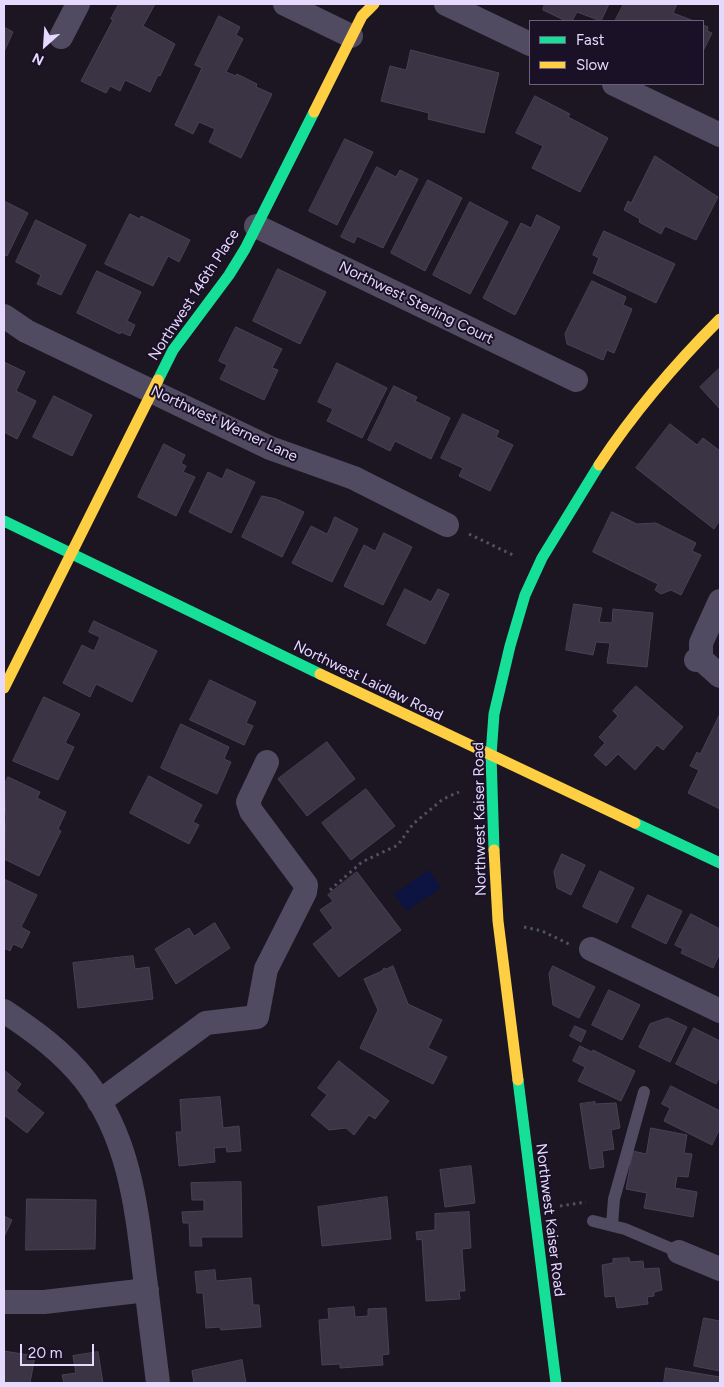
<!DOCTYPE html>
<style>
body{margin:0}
#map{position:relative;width:724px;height:1387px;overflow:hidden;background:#1b1622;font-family:Figtree,sans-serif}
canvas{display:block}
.frame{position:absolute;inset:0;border:5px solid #e5d9fd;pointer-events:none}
.legend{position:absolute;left:529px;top:20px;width:175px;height:65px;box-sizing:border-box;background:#1a1127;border:1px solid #6b617d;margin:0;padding:6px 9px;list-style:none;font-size:15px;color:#e5d9fd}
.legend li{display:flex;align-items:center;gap:10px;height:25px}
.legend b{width:25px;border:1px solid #6b617d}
.north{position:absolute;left:20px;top:20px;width:50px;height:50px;-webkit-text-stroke:4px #1a1127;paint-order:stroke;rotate:206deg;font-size:14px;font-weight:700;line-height:20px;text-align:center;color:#e5d9fd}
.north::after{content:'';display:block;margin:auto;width:18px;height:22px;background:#e5d9fd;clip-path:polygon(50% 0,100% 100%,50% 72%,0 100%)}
.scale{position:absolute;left:20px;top:1344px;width:74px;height:22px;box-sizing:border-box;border:2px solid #e5d9fd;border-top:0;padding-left:6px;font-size:15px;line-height:18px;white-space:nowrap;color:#e5d9fd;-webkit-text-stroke:4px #1a1127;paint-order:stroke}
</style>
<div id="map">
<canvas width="724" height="1387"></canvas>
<div class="frame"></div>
<ul class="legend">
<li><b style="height:6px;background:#16e098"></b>Fast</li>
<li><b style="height:6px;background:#ffcf43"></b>Slow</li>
</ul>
<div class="north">N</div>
<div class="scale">20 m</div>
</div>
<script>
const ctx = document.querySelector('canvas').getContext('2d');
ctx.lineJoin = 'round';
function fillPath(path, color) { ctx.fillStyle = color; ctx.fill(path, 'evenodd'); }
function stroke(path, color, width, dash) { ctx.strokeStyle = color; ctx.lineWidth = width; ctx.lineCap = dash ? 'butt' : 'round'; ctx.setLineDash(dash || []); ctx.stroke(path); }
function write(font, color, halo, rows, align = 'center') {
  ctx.font = font + ' Figtree,sans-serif'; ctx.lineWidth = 4; ctx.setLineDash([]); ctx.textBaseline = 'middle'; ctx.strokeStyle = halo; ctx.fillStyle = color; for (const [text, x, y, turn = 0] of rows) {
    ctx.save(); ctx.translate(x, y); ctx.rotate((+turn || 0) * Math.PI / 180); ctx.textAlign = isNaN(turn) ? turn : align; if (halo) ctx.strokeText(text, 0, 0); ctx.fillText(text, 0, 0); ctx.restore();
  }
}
const water = new Path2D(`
 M429,870L441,888L406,911L394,894Z`);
const building = new Path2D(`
 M119,4H155L143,26L175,44L160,76L158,75L150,92L125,80L120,91L110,86L106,93L81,81L113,20L111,19Z
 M545,4H609L601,21L577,12L572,21H566L543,10Z
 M624,4H677L673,13L694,21H615Z
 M219,16L240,27L236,35L243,39L226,72L236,76L237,74L257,84L256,87L272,94L241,158L209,142L215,129L199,122L193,134L175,125L202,68L195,65Z
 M703,25L708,27L707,31L712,33L703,51Z
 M4,27L13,32L4,52Z
 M411,50L499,73L484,133L428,119L429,113L381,101L390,66L406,70Z
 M535,96L570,114L568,117L608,138L580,192L532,168L543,146L516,133Z
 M345,139L373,152L337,225L309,211Z
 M655,156L718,197L696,240L665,226L661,234L639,222L640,219L624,210L628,201L631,203Z
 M377,167L396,177L400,170L418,179L383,248L357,236L354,243L341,237Z
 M428,180L462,198L425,271L391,253Z
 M4,201L28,213L7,256L4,255Z
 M470,202L508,222L470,294L433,275Z
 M130,214L140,219L141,216L190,240L179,262L168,256L153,286L105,264Z
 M537,215L560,227L515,315L483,298L521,223L531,228Z
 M36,220L86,245L61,295L37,284L41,275L16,262Z
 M604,231L675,264L656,303L593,273L599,258L593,255Z
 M278,269L326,292L300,344L253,321Z
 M97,271L141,292L127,321L135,325L130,336L121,332L120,334L77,313Z
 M592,281L626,297L623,305L632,309L614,353L607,350L603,360L567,344L565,334Z
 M236,327L282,349L272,368L278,370L264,400L220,379L227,365L219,361Z
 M4,362L25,372L16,391L36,401L17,439L4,432Z
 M337,363L387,388L362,438L327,421L333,409L318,402Z
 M720,368V409L700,387Z
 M394,386L417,397L415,401L450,418L431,459L395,441L390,451L368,440Z
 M54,396L92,415L72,456L33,437Z
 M463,414L499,431L496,437L513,445L490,491L459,476L463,468L441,458Z
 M670,424L697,445L703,438L720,451V520L714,529L636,468Z
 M164,444L185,455L181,463L186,466L183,472L195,477L176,516L138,497Z
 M227,469L255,482L231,533L189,512L208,472L222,479Z
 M262,496L276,499L304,512L282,557L242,537Z
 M612,512L637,524L656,523L696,543L692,551L701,555L681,595L671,590L661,594L655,590L658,584L593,552Z
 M335,517L358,529L332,582L292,563L311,526L327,534Z
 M384,533L412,547L383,605L344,586L364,545L375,551Z
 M405,589L431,602L438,589L449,594L425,644L387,625Z
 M574,604L602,608L599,622L612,623L613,609L653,613L647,667L607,663L610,643L596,642L593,655L566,650Z
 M94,621L157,651L132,702L96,684L90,697L63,683L82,645L94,651L100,637L89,632Z
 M210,680L256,702L246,723L253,726L244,745L190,720Z
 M636,686L683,727L663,750L657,745L635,770L618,754L606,766L594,755L605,743L599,737L618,716L613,711Z
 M44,697L80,714L65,743L74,747L58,780L13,761Z
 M720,714V809L688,793L699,770L690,766L697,752L700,754Z
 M181,724L229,747L224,759L231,762L217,794L161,768Z
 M327,742L355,779L307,816L278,779Z
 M149,776L202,805L193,822L199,825L189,844L130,813Z
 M8,777L40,792L37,798L66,812L58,829L61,831L39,876L4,859L6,818L4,786Z
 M366,789L395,826L351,860L322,823Z
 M562,854L585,865L571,895L557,888L554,872Z
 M600,871L634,888L617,923L583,907Z
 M357,872L401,930L339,977L313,944L333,928L320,910L333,901L328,895Z
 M4,879L37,895L21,927L30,932L22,948L13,944L10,951L4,948Z
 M648,895L682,911L666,944L632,927Z
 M691,914L720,929V953L713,968L681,953L683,949L675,945Z
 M215,923L230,948L176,984L155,949L189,928L194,936Z
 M133,956L135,969L149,967L153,999L78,1008L73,963Z
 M393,966L408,1004L442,1020L428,1048L447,1057L433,1084L360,1048L378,1010L364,979L382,971L384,968L386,969Z
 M553,966L595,987L579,1018L553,1005L549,974Z
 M609,990L640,1005L622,1040L592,1025Z
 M668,1018L687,1027L670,1062L639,1047L650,1024Z
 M575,1026L586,1031L581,1042L570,1036Z
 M694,1028L720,1041V1075L716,1084L676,1064Z
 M580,1046L592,1052L593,1050L635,1071L621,1101L578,1081L585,1067L573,1061Z
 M339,1061L389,1101L375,1119L369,1115L354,1135L346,1128L329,1130L311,1115L327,1095L318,1088Z
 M4,1070L21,1084L16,1091L44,1113L27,1133L4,1115Z
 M671,1086L720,1111V1128L712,1145L664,1121L670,1108L662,1104Z
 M220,1097L223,1128L239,1126L241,1151L227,1152L226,1147L214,1148L215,1162L179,1166L176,1132H182L180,1100Z
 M595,1102V1104L616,1103L620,1128L611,1130L614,1149L602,1151L604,1167L590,1169L580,1104Z
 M651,1128L687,1135L684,1153L692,1154L688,1177L677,1176L675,1188L697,1192L693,1217L644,1208L647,1193L626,1189L633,1151L646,1154Z
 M471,1166L475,1203L445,1207L440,1170Z
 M241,1182L242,1237H201L202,1246H190L189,1223H183L182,1212L204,1211V1200H192L191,1183Z
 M387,1197L391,1239L322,1246L318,1207Z
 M27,1199L96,1200L95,1249L26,1250Z
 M469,1212L471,1248L462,1249L465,1291H459L460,1299L426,1301L422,1239L417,1240L416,1232L435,1230V1214Z
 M4,1216L12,1220L4,1237Z
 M629,1258L630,1262L643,1261L644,1269L659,1268L662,1290L654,1292V1296L647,1297L648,1304L617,1308L615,1296L605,1297L602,1265L613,1263V1259Z
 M215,1270L216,1281L251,1278L253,1305H259L261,1327L221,1330L220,1327L206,1328L203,1293H197L195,1272Z
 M354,1307L355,1317L368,1316V1309L386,1308L389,1354L382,1355L383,1365L340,1368V1364L322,1365L319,1320L329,1319L328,1309Z
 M704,1318L720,1321V1371L694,1366Z
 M4,1351L35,1356L30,1383H4Z
 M98,1352L103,1383H64L62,1375L76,1373L73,1356Z
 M242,1360L246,1383H194L192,1371Z
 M666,1368L720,1377V1383H664Z`);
const path = new Path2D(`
 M469,534L515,556
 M330,890L362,862L398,845L413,824L443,799L459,792
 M524,927L542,931L569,944
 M560,1206L586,1202`);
const lane = new Path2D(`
 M593,1221L625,1229L679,1252
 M612,1225L614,1199L644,1092`);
const street = new Path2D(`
 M285,4L351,36
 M446,4L530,44
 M61,37L78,4
 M614,84L720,135
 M256,226L576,380
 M4,316L26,331L270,448L354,478L447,525
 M701,659V643L720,601
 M696,660L701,659L720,676
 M591,949L720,1011
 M4,1011C34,1031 62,1051 85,1080C128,1136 136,1202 144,1270C149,1308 153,1345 158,1383
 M99,1102L206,1023L257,1017L266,969L305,892L306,885L251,811L248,802L267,762
 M679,1252L720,1269
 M4,1302H44L147,1290`);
const fast = new Path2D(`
 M158,380L173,350L229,275L245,249L314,112
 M4,521L320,674
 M635,823L720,863
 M494,850L491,755L494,714L510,646L525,595L542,558L599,465
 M518,1080L556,1383`);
const slow = new Path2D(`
 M314,112L362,16L374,4
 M599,465C634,412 675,364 720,319
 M320,674L635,823
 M4,688L158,380
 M494,850L498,921L518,1080`);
const streetNames = [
 ["Northwest 146th Place",194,295,-57],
 ["Northwest Sterling Court",416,303,26],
 ["Northwest Werner Lane",224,424,25],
 ["Northwest Laidlaw Road",368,681,26],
 ["Northwest Kaiser Road",480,819,-91],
 ["Northwest Kaiser Road",550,1220,83]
];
fillPath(water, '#0e1441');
fillPath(building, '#3b3444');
stroke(building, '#494155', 1);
stroke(path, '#4d5363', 3, [2.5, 4]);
stroke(lane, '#514b62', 12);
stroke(street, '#514b62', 24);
stroke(fast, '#16e098', 11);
stroke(slow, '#ffcf43', 11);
write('15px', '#e5d9fd', '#1a1127', streetNames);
</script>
